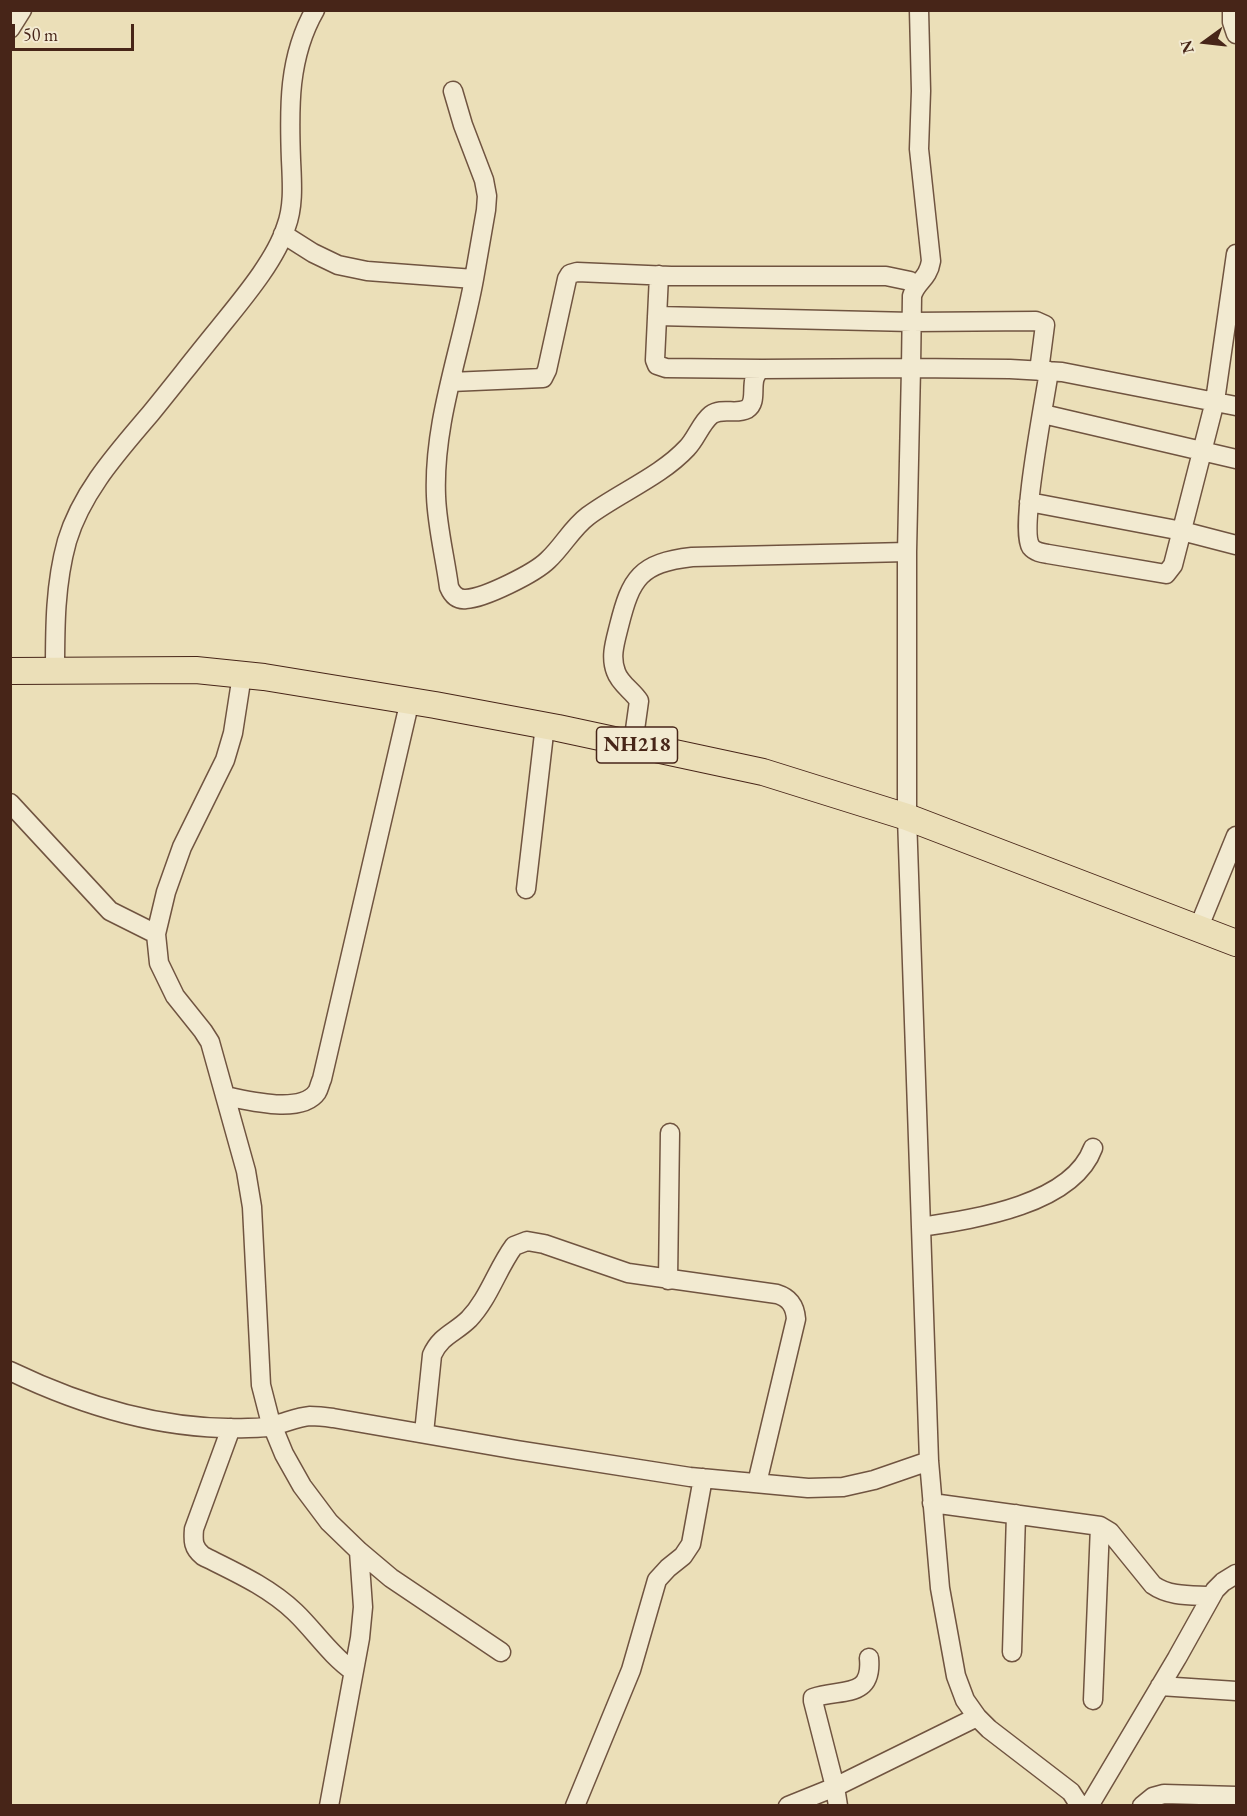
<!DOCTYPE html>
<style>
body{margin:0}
#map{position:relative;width:1247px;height:1816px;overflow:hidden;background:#ebdfb8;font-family:"EB Garamond",serif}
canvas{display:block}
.frame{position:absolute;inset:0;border:12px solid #472518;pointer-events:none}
.north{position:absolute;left:1175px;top:12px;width:60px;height:60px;-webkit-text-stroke:4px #f2ead1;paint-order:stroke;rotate:255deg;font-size:16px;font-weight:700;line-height:24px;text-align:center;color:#472518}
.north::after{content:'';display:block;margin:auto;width:21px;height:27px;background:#472518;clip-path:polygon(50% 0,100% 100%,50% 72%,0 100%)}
.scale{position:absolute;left:12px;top:24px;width:122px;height:27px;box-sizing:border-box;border:3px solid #472518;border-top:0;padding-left:8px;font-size:18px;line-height:21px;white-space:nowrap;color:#472518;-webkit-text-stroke:4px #f2ead1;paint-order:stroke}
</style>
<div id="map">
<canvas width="1247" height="1816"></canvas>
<div class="frame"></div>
<div class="north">N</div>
<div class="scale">50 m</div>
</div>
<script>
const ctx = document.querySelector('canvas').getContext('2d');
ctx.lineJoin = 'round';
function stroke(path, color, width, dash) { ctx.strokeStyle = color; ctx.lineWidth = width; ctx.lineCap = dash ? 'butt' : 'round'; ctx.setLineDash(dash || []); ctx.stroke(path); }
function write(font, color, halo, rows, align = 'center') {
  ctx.font = font + ' "EB Garamond",serif'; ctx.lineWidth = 5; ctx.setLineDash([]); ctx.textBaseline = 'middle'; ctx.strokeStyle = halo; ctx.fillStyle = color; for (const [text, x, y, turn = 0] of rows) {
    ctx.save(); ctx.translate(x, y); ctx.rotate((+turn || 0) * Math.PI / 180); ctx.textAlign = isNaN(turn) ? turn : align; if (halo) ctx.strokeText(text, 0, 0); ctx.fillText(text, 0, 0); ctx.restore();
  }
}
const minor = new Path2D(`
 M1232,10V22L1236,34
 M10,29L22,10
 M283,234L313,253L338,265L367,271L474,279L486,210L487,196L484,180L463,125L453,91
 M659,275L655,360L657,365L666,368L762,369
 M474,279C461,351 433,422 436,496C437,526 445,557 449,587C452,594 457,600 466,599C485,598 535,573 548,560C563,546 572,528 588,516C619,493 661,476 687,448C696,439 701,423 711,415C722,407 736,415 747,409C760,401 746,378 762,369L911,368L912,296C916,281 928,280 931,261L919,149L921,91L919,10
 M657,316L912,322L1036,321L1045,325L1039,371
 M1049,371C1045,399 1019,530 1031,547C1035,552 1042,553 1048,554L1166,574L1173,565L1215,401L1236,254
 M451,382L543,378L547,370L567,279L570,274L577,272L671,276H886L910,281L917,286
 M1043,414L1236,459
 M1029,502L1182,531L1236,545
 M55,671C55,627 55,584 67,541C82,491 118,452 151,413C173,386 194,359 216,332C239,303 275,262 286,227C294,206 292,182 291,160C289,108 288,57 315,10
 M242,675L233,733L225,760L182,847L166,892L156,934L159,963L175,996L203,1031L210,1042L246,1171L252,1207L261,1385L270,1420L284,1454L302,1486L329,1522L359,1551L391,1578L501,1652
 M633,744L639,701C633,691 620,684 616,672C610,657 615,642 619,626C631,578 640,563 692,557L907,552
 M10,803L110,911L156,934
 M526,889L545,725
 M1198,929L1236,836
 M225,1096C247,1100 301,1115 317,1092C319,1089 320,1083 322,1079L410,700
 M921,1227C974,1219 1072,1205 1093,1148
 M668,1280L670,1133
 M10,1371C85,1407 165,1431 248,1428C257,1428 267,1428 275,1425C287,1422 298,1417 310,1416C318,1416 326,1417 333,1418L517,1450L690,1477L808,1488L843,1487L874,1480L929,1461
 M231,1428L194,1529C193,1541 193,1548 203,1556C235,1572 269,1587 295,1612C315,1631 330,1655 353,1671
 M424,1433L432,1355C441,1335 455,1333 469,1319C489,1298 497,1269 514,1246L527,1241L544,1244L628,1273L777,1294C790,1298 795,1306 796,1319L757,1483
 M932,1503L1100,1526L1110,1532L1153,1585C1170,1597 1191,1595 1211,1596
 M1012,1652L1016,1514
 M1160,1686L1236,1691
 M1093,1700L1100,1526
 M329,1806L360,1638L363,1607L359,1551
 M575,1806L631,1670L657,1580L668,1568L683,1556L691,1544L703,1478
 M788,1806L835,1787L813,1701V1698C840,1688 873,1700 869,1658
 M838,1806L835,1787L977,1717
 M1080,1806L1071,1792L989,1729L977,1717L965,1700L956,1676L940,1588L929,1461L907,817V552L911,368L1010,369L1062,372L1236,406
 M1089,1806L1177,1658L1215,1590L1223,1582L1236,1574
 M1142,1806L1153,1797L1164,1794L1236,1796`);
const highway = new Path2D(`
 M10,671L196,670L264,677L435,705L558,728L763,772L907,817L1236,943`);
const shields = [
 [637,745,81]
];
const shieldNames = [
 ["NH218",637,745]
];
stroke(minor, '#705440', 21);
stroke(highway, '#472518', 28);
stroke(minor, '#f2ead1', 18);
stroke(highway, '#ebdfb8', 26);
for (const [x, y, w] of shields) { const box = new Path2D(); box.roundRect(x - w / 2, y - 18, w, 36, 4.5); ctx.fillStyle = '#f2ead1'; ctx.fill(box); stroke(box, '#472518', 1.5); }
write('bold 21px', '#472518', null, shieldNames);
</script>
